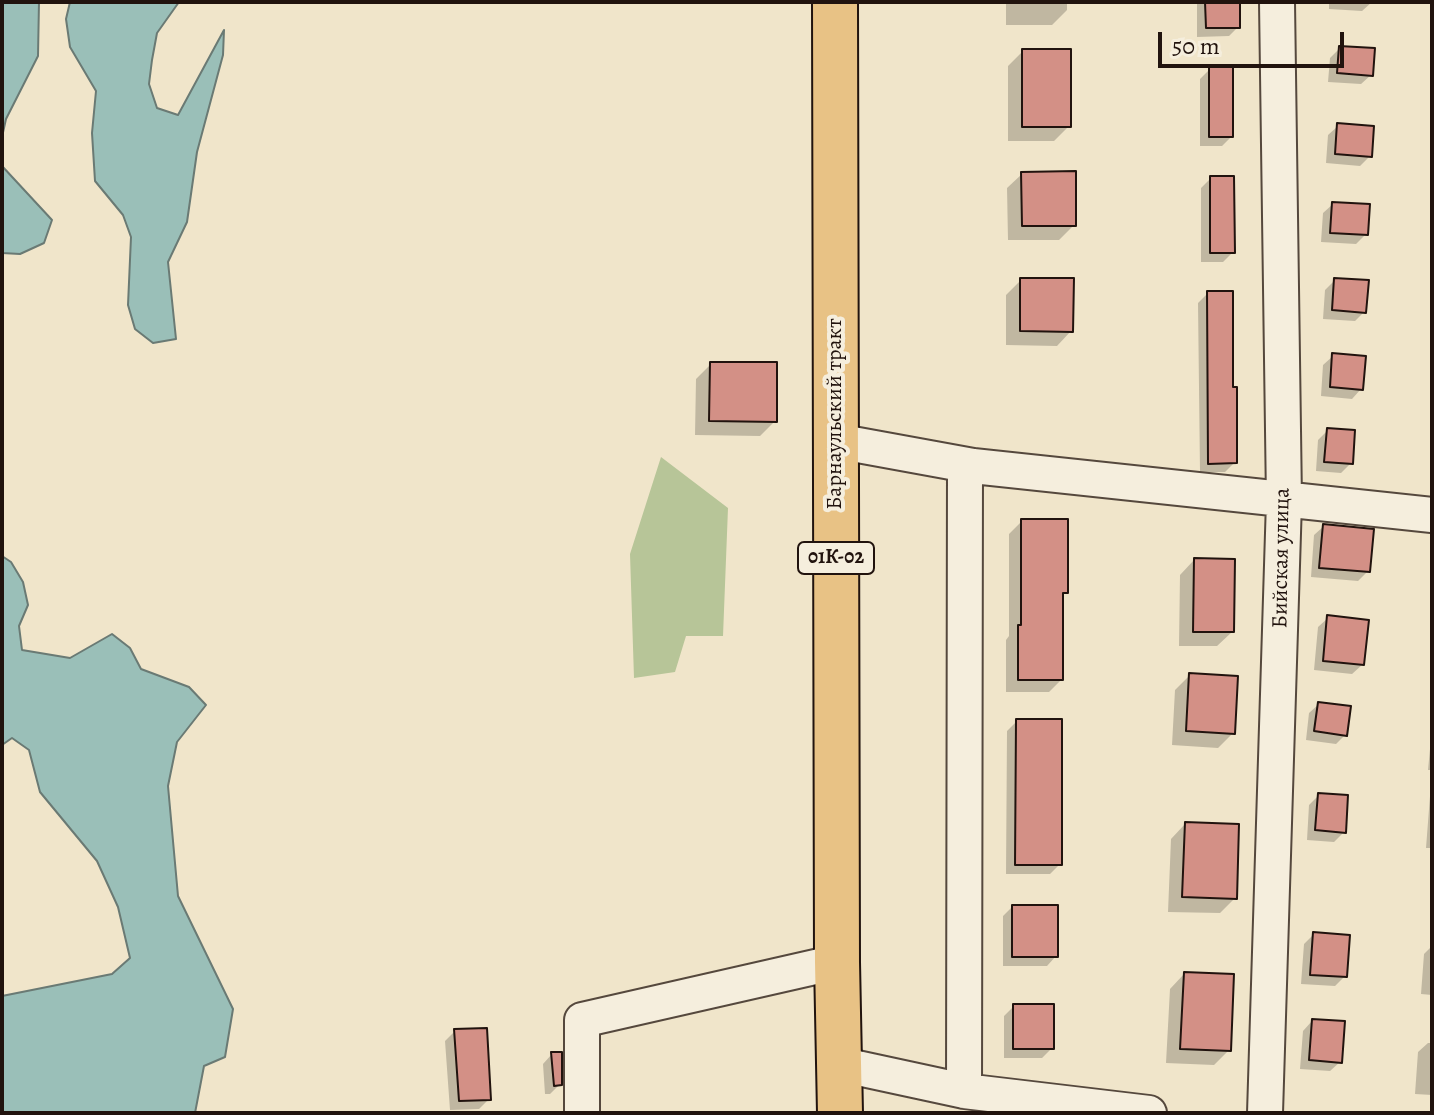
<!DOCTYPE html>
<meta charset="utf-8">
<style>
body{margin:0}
#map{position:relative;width:1434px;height:1115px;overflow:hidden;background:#f0e5ca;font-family:Alegreya,serif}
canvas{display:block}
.frame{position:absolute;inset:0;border:4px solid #21130e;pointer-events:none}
.scale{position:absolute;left:1158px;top:32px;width:186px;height:36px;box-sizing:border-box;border:4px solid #21130e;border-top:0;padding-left:10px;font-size:24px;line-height:28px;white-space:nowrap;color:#21130e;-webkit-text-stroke:6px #f5eedd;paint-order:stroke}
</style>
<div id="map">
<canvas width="1434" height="1115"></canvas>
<div class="frame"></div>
<div class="scale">50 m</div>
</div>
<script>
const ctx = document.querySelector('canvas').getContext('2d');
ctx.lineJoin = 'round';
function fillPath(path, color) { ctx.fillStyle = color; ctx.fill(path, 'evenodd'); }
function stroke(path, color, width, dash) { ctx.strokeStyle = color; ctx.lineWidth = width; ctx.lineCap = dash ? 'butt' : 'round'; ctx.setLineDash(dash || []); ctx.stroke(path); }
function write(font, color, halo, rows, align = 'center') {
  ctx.font = font + ' Alegreya,serif'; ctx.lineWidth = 8; ctx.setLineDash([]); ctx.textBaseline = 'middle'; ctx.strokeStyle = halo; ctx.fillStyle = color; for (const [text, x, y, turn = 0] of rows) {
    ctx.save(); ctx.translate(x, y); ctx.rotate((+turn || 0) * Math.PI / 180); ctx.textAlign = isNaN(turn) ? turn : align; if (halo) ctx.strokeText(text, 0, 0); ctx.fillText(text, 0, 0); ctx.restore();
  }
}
const green = new Path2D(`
 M661,457L728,508L723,636H686L675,672L634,678L630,554Z`);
const water = new Path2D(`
 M2,2H39L38,56L6,119L2,137Z
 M70,2H179L157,33L152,60L149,84L157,108L178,115L224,30L223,55L197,152L187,222L168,262L176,339L153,343L135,329L128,305L131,237L123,215L95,181L92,133L96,91L70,47L66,19Z
 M2,166L52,220L44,243L20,254L2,253Z
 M2,556L11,562L23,582L28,605L19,626L22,650L70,658L112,634L130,648L141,669L189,687L206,705L177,742L168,786L178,896L233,1009L225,1057L204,1066L195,1113H2V996L112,974L130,958L118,907L97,861L40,792L29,750L12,738L2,745Z`);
const shadow = new Path2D(`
 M1006,2H1067V10L1052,25H1006Z
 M1197,2H1238V27L1229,36L1197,37Z
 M1329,2H1372L1362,11L1329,9Z
 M1340,48L1371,75L1361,84L1328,82L1330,58Z
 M1023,51L1069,126L1054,141H1008V66Z
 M1210,69L1231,137L1222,146H1200V79Z
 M1338,126L1370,156L1360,166L1326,163L1328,135Z
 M1022,174L1074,225L1059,240H1008L1007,188Z
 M1211,178L1233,252L1223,262H1201V188Z
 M1333,204L1366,234L1356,244L1321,242L1323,213Z
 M1021,280L1071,331L1057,346L1006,345V295Z
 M1335,280L1364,312L1355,321L1323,319L1325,290Z
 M1208,293L1231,389L1235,462L1225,472H1200L1198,303Z
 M1333,356L1361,389L1352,399L1321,396L1323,365Z
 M711,364L775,421L760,436L695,435L696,379Z
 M1328,430L1351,463L1341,473L1316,471L1318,440Z
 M1022,521L1066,592L1061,597V680L1049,692H1006V640L1009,636V534Z
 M1324,526L1368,571L1358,581L1311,577L1314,535Z
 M1194,560L1232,632L1217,646H1179L1180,575Z
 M1328,618L1362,665L1352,674L1314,670L1318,627Z
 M1190,675L1233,733L1218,748L1172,745L1175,690Z
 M1319,704L1345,735L1336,744L1306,740L1309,713Z
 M1017,721L1060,864L1050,874H1006L1007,731Z
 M1432,728V848H1426L1432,770H1428Z
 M1319,795L1344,832L1334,842L1307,840L1309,805Z
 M1185,824L1235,898L1220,913L1168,912L1171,839Z
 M1012,907L1056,956L1047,966H1003V916Z
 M1314,934L1345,976L1335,986L1301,984L1304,944Z
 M1432,946V995L1421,994L1424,954Z
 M1184,974L1229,1050L1214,1065L1166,1063L1170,989Z
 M1014,1006L1052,1048L1042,1058H1004V1016Z
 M1312,1021L1340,1062L1330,1071L1300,1069L1303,1031Z
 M455,1031L489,1099L479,1109L450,1110L445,1041Z
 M1428,1043H1432V1095L1415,1094L1418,1052Z
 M552,1054L560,1084L550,1094H545L543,1064Z`);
const building = new Path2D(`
 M1205,2H1240V28H1206Z
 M1339,46L1375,48L1373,76L1337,73Z
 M1022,49H1071V127H1022Z
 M1209,67H1233V137H1209Z
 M1337,123L1374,126L1372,157L1335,154Z
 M1076,171V226H1022L1021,172Z
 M1210,176H1234L1235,253H1210Z
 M1332,202L1370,204L1368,235L1330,233Z
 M1020,278H1074L1073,332L1020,331Z
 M1334,278L1369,280L1366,313L1332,310Z
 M1207,291H1233V387H1237V463L1208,464Z
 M1332,353L1366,356L1363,390L1330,387Z
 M710,362H777V422L709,421Z
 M1327,428L1355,430L1353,464L1324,462Z
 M1021,519H1068V593H1063V680H1018V625H1021Z
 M1323,524L1374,529L1370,572L1319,568Z
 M1194,558L1235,559L1234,632H1193Z
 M1327,615L1369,620L1364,665L1323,661Z
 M1189,673L1238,676L1235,734L1186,731Z
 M1318,702L1351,706L1347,736L1314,731Z
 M1016,719H1062V865H1015Z
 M1318,793L1348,795L1346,833L1315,830Z
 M1185,822L1239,824L1237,899L1182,897Z
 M1012,905H1058V957H1012Z
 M1313,932L1350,935L1347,977L1310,975Z
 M1184,972L1234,974L1231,1051L1180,1049Z
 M1013,1004H1054V1049H1013Z
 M1312,1019L1345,1021L1342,1063L1309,1060Z
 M487,1028L491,1100L459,1101L454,1029Z
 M551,1052H562V1085L554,1086Z`);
const minor = new Path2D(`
 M836,441L973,466L1432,515
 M839,1064L964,1091L1149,1113
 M964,1091L965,465
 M582,1113V1020L837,962
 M1265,1113L1284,501L1277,2`);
const major = new Path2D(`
 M835,2L837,962L840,1113`);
const shields = [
 [836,558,76]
];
const shieldNames = [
 ["01К-02",836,558]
];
const streetNames = [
 ["Барнаульский тракт",836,414,-90],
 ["Бийская улица",1282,558,-89]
];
fillPath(green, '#b7c598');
fillPath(water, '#9abfb8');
stroke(water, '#6a7a74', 2);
fillPath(shadow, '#0003');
fillPath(building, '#d39086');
stroke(building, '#21130e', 2);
stroke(minor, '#55483d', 38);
stroke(major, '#21130e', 48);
stroke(minor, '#f5eedd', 34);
stroke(major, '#e8c285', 44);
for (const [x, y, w] of shields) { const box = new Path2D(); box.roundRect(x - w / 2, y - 16, w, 32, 6); ctx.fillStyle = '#f5eedd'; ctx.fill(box); stroke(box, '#21130e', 2); }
write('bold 20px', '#21130e', null, shieldNames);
write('22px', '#21130e', '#f5eedd', streetNames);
</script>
